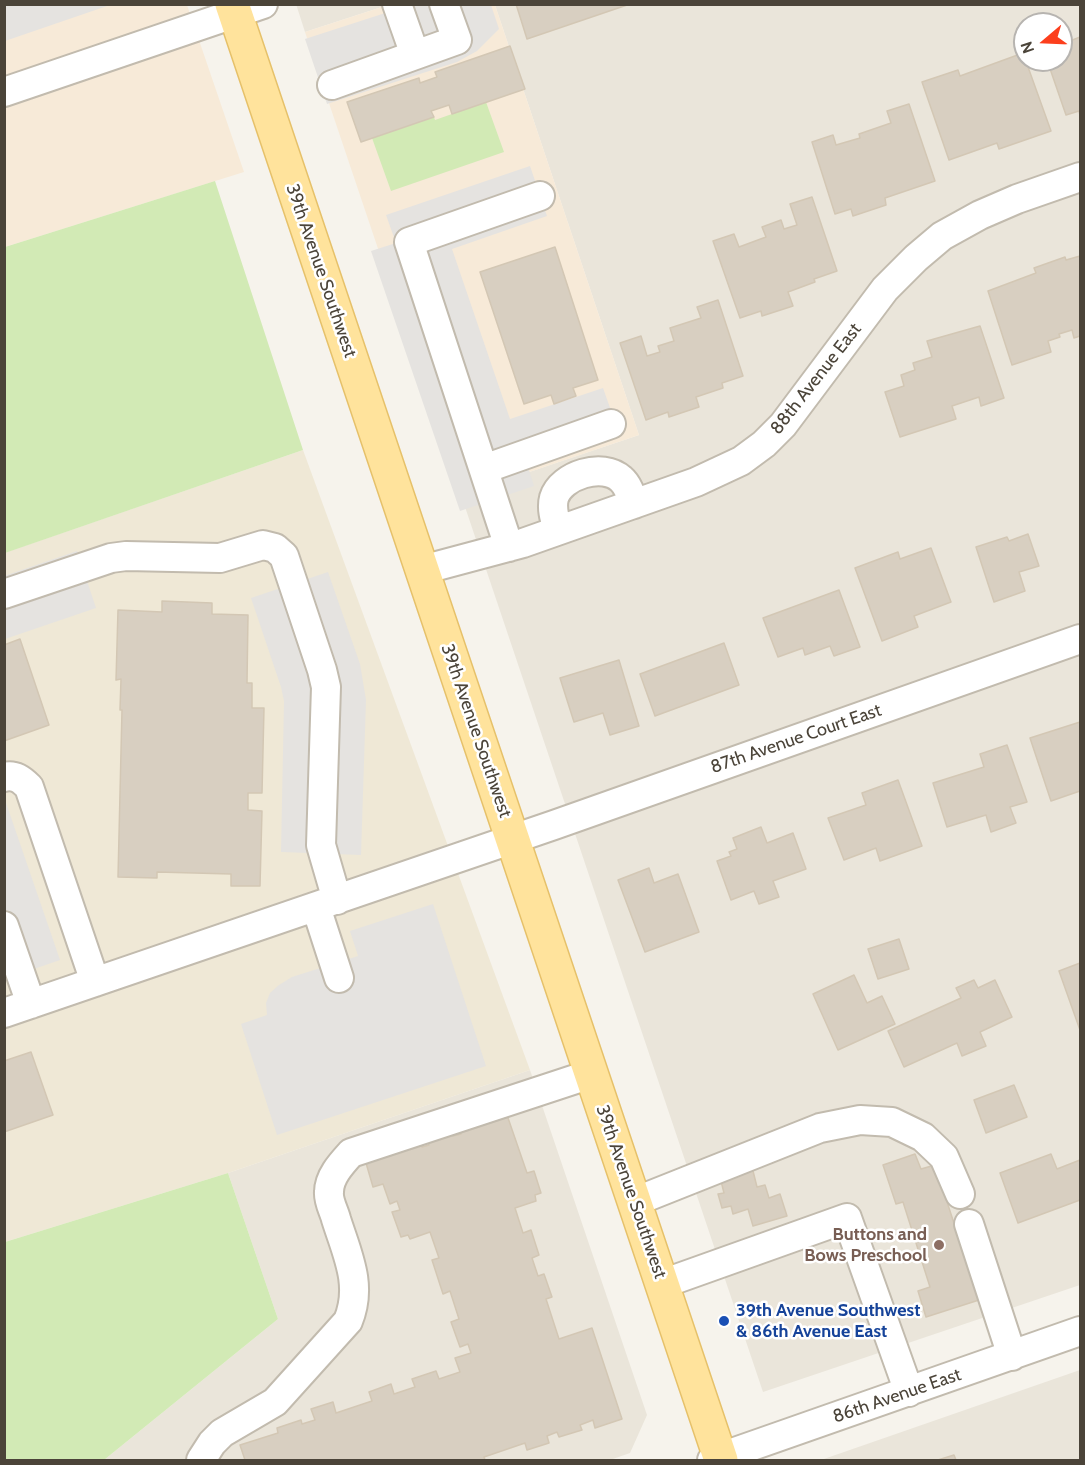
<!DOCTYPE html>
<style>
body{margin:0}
#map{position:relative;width:1085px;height:1465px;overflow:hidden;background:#f6f3ec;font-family:Cabin,sans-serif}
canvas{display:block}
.frame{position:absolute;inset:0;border:6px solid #4b4439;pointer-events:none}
.north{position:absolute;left:1013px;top:12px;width:60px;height:60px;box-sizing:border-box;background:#fff;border:2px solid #b7b4b0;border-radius:50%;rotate:251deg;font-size:16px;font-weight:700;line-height:24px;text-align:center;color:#4b4439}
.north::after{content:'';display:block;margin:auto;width:21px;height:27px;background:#fc3f1d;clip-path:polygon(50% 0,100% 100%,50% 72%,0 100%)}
</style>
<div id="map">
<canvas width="1085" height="1465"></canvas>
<div class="frame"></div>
<div class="north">N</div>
</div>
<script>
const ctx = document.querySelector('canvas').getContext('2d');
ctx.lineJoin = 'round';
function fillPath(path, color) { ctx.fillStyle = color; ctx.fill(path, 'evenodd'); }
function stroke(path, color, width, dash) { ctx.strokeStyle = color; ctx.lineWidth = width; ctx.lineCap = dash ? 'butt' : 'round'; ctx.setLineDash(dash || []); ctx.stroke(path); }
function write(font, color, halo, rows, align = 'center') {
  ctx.font = font + ' Cabin,sans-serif'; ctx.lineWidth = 5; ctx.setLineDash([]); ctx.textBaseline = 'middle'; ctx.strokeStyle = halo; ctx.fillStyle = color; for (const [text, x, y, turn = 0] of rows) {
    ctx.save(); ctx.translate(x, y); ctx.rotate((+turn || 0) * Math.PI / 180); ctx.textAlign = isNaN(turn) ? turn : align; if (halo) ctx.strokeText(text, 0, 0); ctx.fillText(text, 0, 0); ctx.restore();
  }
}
const residential = new Path2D(`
 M296,4L388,5L305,32Z
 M495,5H1080V1285L763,1392L461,495L639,435ZM1025,24H1061V60H1025Z
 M530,1070L647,1415L630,1453L610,1460H104L278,1319L228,1173Z
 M1080,1370V1460H821Z`);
const commercial = new Path2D(`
 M5,5H187L244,172L5,247Z
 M388,5H495L639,435L461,495L305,32Z`);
const education = new Path2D(`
 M303,450L530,1070L228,1173L5,1242L4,553Z`);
const green = new Path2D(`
 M486,102L504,152L391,191L372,138L434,117L435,120Z
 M215,181L303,450L5,553V247Z
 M228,1173L278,1319L104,1460H5V1242Z`);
const parking = new Path2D(`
 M5,4H110V5L5,41Z
 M410,5H491L499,29L477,51L457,62L327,104L305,39Z
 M530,166L547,216L452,249L510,419L603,388L620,436L528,467L534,486L460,511L371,251L396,243L386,215Z
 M77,551L96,608L5,639L4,576Z
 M328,572L360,664L366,700L361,855L281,852L284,701L281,687L251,598Z
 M4,797L60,960L5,979H4Z
 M433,904L486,1066L277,1135L241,1024L267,1015L266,1003L270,993L279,985L292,977L358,956L350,931Z`);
const building = new Path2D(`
 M516,4H630L527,39Z
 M1063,35L1065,43L1080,37V115L1079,111L1066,115L1047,60H1061V36Z
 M510,46L525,89L452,114L449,105L431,111L434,117L361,142L347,102L419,78L420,83L437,77L435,72Z
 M1023,53L1051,131L999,149L997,143L949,160L922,82L958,70L960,76Z
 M909,104L935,181L885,198L886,205L853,216L851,209L835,214L812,142L833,135L836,145L860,138L859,134L891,123L887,111Z
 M812,197L837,271L814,279L815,282L788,292L793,306L762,316L761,311L740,318L713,241L734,234L739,247L766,237L762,227L781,220L784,229L797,225L790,204Z
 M555,247L598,380L573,388L576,396L554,404L551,395L524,404L480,272Z
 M1080,256V336L1074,338L1072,330L1059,334L1060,337L1048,341L1051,352L1012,365L988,291L1036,273L1034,268L1065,257L1066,260Z
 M718,300L743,376L722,383L723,388L696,397L699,407L669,417L668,412L646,420L620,343L641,336L647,356L660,352L658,346L674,341L670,328L701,318L697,307Z
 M980,326L1004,398L981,406L979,397L952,406L956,419L900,437L885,392L904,386L901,375L915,370L913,363L932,357L927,341Z
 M1028,534L1039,566L1019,572L1025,591L994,602L976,547L1007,537L1009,541Z
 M931,548L951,602L914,616L918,627L882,641L855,568L898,552L900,559Z
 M839,590L860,647L834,656L830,646L805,655L803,648L778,657L763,618Z
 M162,601L212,603V614L248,615L247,683H252V708H264L262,793H248V810L262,811L260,886H231V874L157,872V878L118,877L122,710H120L121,679L116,680L118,610L162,612Z
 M20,639L49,725L4,741V645Z
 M724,643L739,685L655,716L640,674Z
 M619,660L639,726L610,735L603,713L574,722L560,678Z
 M1080,722V791L1051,801L1030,738Z
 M1007,745L1027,802L1010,807L1016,823L991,832L986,815L947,827L933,783L984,767L980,754Z
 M898,780L922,846L880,861L876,848L844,860L828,818L866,805L862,793Z
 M761,827L767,843L793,833L806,869L773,881L779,897L759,904L754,891L731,900L717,861L731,856L729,852L737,849L733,838Z
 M649,868L654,883L678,874L699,932L645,952L618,880Z
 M899,939L909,969L878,979L868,949Z
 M1080,963V1030L1059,971Z
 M854,975L867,1003L882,996L895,1024L838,1050L813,994Z
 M974,980L978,988L995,980L1012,1017L980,1032L986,1046L962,1056L957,1043L904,1067L888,1031L961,998L956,988Z
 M31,1052L53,1115L4,1132V1061Z
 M1014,1085L1027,1117L986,1133L974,1100Z
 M507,1115L527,1173L534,1171L541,1193L535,1195L536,1201L515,1208L523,1233L531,1230L539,1255L532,1258L538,1276L544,1274L552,1297L546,1299L559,1339L592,1328L622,1419L595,1428L593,1420L580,1425L582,1430L559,1437L557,1432L547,1436L549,1443L527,1450L525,1443L484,1457L485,1460H245L240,1445L278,1433L277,1428L301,1420L302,1424L315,1420L311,1409L333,1402L336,1413L372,1401L369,1392L391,1384L394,1394L415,1387L412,1379L436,1371L439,1379L460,1372L455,1358L471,1353L468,1344L460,1347L451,1322L459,1319L450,1291L443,1294L432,1260L439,1258L430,1232L410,1239L408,1235L401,1237L392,1212L400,1210L397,1201L390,1204L383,1184L373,1187L366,1163L420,1142L422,1147L429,1145L427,1140L452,1131L453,1136L461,1134L460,1130Z
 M915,1154L921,1169L935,1165L979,1300L926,1317L918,1291L930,1287L903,1202L896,1204L883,1165Z
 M1051,1154L1057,1169L1080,1160V1200L1018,1223L1000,1173Z
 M752,1167L757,1187L765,1185L769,1198L780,1194L787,1216L753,1226L748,1209L733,1214L731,1206L722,1208L718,1194L724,1193L720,1177Z
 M954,1455L956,1460H938Z`);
const minor = new Path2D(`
 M397,4L415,55
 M332,85L457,40L444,4
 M4,92L263,4
 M484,469L611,424
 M558,530C555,520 551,509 554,498C561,475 603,462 621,479C628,485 631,495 634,504
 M509,547L409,242L540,196
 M422,570L523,543L696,482L741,461L764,444L783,425L885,289L916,258L942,236L980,215L1017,199L1080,177
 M4,594L111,558L126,556L220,558L263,545L275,548L284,556L322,670L326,687L321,845L337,900
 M4,777C15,774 22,780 29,787L95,982
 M316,907L339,978
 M4,926L31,1004
 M4,1013L554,825L1080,639
 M634,1202L820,1128L860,1120L892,1122L923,1137L944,1157L960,1194
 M969,1224L1012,1356
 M662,1284L847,1218L909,1392
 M201,1460L212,1443L222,1433L275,1402L348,1321C363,1285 347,1254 336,1219C334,1211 328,1201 329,1192C329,1177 341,1164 351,1153L591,1074
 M712,1460L1080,1331`);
const major = new Path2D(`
 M232,4L721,1460`);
const markers = [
 [939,1245,6,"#8d6e63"],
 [724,1321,6,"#1a4fb4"]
];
const streetNames = [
 ["39th Avenue Southwest",321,271,71],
 ["88th Avenue East",816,379,-52],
 ["39th Avenue Southwest",476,731,71],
 ["87th Avenue Court East",796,739,-19],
 ["39th Avenue Southwest",631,1192,71],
 ["86th Avenue East",897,1396,-19]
];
const educationNames = [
 ["Buttons and",927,1235],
 ["Bows Preschool",927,1256]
];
const transitNames = [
 ["39th Avenue Southwest",736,1311],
 ["& 86th Avenue East",736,1332]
];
fillPath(residential, '#eae5da');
fillPath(commercial, '#f7ead8');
fillPath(education, '#efe8d6');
fillPath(green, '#d2eab5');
fillPath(parking, '#e5e3e0');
fillPath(building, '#d8cfc1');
stroke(building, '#d3c7b4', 1.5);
stroke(minor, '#c2bbae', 32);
stroke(major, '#e6c16a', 36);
stroke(minor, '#fff', 28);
stroke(major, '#ffe39c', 33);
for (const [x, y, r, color] of markers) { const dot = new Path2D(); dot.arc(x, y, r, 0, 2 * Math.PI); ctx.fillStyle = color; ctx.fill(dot); stroke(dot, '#fff', 2); }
write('18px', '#4b4439', '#fff', streetNames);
write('bold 18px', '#785e54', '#fff', educationNames, 'right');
write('bold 18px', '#164399', '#fff', transitNames, 'left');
</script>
